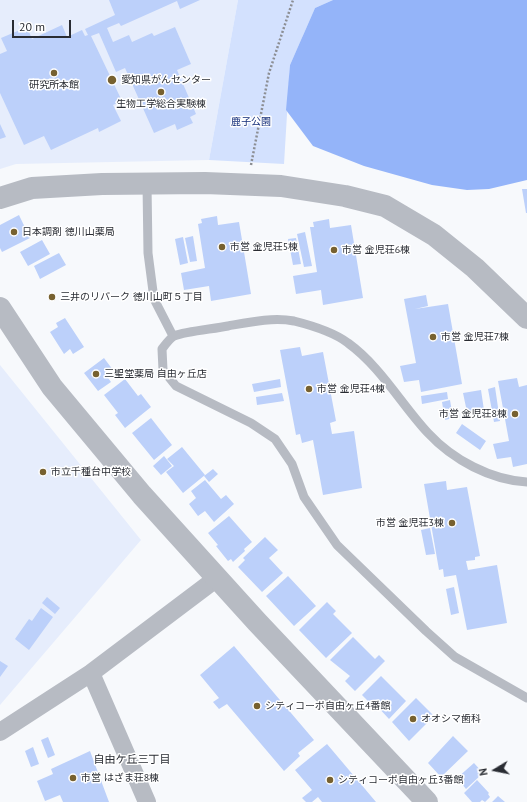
<!DOCTYPE html>
<meta charset="utf-8">
<style>
body{margin:0}
#map{position:relative;width:527px;height:802px;overflow:hidden;background:#f7f9fc;font-family:"PT Sans",sans-serif}
canvas{display:block}
.north{position:absolute;left:475px;top:750px;width:40px;height:40px;-webkit-text-stroke:3px #fff;paint-order:stroke;rotate:260deg;font-size:11px;font-weight:700;line-height:16px;text-align:center;color:#292c33}
.north::after{content:'';display:block;margin:auto;width:14px;height:18px;background:#292c33;clip-path:polygon(50% 0,100% 100%,50% 72%,0 100%)}
.scale{position:absolute;left:12px;top:20px;width:59px;height:18px;box-sizing:border-box;border:2px solid #292c33;border-top:0;padding-left:5px;font-size:12px;line-height:14px;white-space:nowrap;color:#292c33;-webkit-text-stroke:3px #fff;paint-order:stroke}
</style>
<div id="map">
<canvas width="527" height="802"></canvas>
<div class="north">N</div>
<div class="scale">20 m</div>
</div>
<script>
const ctx = document.querySelector('canvas').getContext('2d');
ctx.lineJoin = 'round';
function fillPath(path, color) { ctx.fillStyle = color; ctx.fill(path, 'evenodd'); }
function stroke(path, color, width, dash) { ctx.strokeStyle = color; ctx.lineWidth = width; ctx.lineCap = dash ? 'butt' : 'round'; ctx.setLineDash(dash || []); ctx.stroke(path); }
function write(font, color, halo, rows, align = 'center') {
  ctx.font = font + ' "PT Sans","Noto Sans JP",sans-serif'; ctx.lineWidth = 3; ctx.setLineDash([]); ctx.textBaseline = 'middle'; ctx.strokeStyle = halo; ctx.fillStyle = color; for (const [text, x, y, turn = 0] of rows) {
    ctx.save(); ctx.translate(x, y); ctx.rotate((+turn || 0) * Math.PI / 180); ctx.textAlign = isNaN(turn) ? turn : align; if (halo) ctx.strokeText(text, 0, 0); ctx.fillText(text, 0, 0); ctx.restore();
  }
}
const built = new Path2D(`
 M0,0H238L209,160L16,164L0,169Z
 M0,365L141,540L0,705Z`);
const green = new Path2D(`
 M238,0H333L315,8L290,65L284,164L209,160Z`);
const forest = new Path2D(`
 M333,0H527V180L489,189L467,190L432,185L364,166L313,146L286,110L290,65L315,8Z`);
const building = new Path2D(`
 M109,0H200L180,9L177,1L121,26L119,23L107,28L113,42L129,35L132,42L152,33L154,36L175,27L191,64L177,70L196,114L190,117L193,123L177,130L175,124L154,133L125,68L116,72L99,33L91,36L122,101L113,105L121,121L99,132L98,128L51,150L44,136L24,145L0,93V54L7,51L1,38L27,27L32,39L62,25L67,37L82,30L85,36L88,35L85,29L115,15Z
 M0,124L6,137L0,139Z
 M522,189H527V213H526Z
 M19,215L30,238L2,252L0,248V225Z
 M217,216L218,225L239,222L251,294L211,301L209,286L184,290L181,273L205,268L198,224L202,223L201,219Z
 M329,219L330,228L351,225L363,298L323,305L321,290L296,294L293,276L317,272L310,227H314L313,222Z
 M305,232L312,266L304,267L297,234Z
 M193,236L197,261L190,262L185,238Z
 M183,237L188,263L180,265L175,239Z
 M296,238L301,264L293,265L288,239Z
 M42,240L50,254L28,266L20,252Z
 M59,253L66,265L40,279L34,266Z
 M426,295L428,306L415,309L448,304L462,384L421,392L419,380L404,382L400,366L416,363L404,299Z
 M65,318L84,347L73,354L70,349L64,354L50,332L58,327L56,323Z
 M300,347L302,356L323,352L336,421L330,423L332,434L354,431L362,488L323,495L313,440L302,443L300,434L296,435L280,350Z
 M104,358L113,370L106,375L111,382L98,391L84,373Z
 M517,378L519,387L527,385V464L513,467L511,457L497,459L493,444L509,441L498,381Z
 M125,379L138,396L141,394L151,407L125,428L115,415L118,413L104,395Z
 M280,379L281,387L254,392L252,384Z
 M495,387L500,421L494,422L488,389Z
 M481,390L485,417L476,419L475,411L467,412L463,393Z
 M447,392L448,399L422,404L421,396Z
 M282,393L284,401L257,405L256,397Z
 M450,400L453,418L445,420L442,402Z
 M151,418L172,445L154,460L132,433Z
 M462,424L486,441L480,450L456,433Z
 M182,447L205,475L183,493L166,472L174,466L167,459Z
 M164,456L172,466L161,475L153,466Z
 M213,469L218,474L209,482L204,476Z
 M205,480L221,499L226,495L234,504L214,522L205,511L198,516L189,504L196,498L191,491Z
 M446,481L447,490L467,487L480,556L475,557V560L466,561L468,570L497,565L507,623L467,630L456,575L444,577L443,569L439,570L424,484Z
 M229,516L252,542L244,549L245,551L233,562L231,559L228,561L216,546L218,545L208,533Z
 M430,528L435,554L426,555L421,530Z
 M265,537L278,550L269,558L283,573L262,592L238,567L245,560L243,558Z
 M288,576L316,606L294,626L266,596Z
 M454,587L459,613L451,615L446,589Z
 M47,597L60,608L55,614L42,603Z
 M327,602L336,611L333,614L352,633L326,658L299,630Z
 M41,608L53,617L29,650L15,639L29,619L32,621Z
 M353,637L375,659L379,655L385,661L355,691L345,681L350,676L330,660Z
 M234,646L314,740L298,753L300,756L284,771L227,704L219,709L213,702L219,698L200,675Z
 M0,661L8,666L0,677Z
 M381,676L406,701L389,719L376,705L374,707L362,695Z
 M416,698L434,716L409,741L392,722Z
 M453,736L468,751L441,777L428,763Z
 M48,737L55,755L48,758L41,740Z
 M327,744L376,802H322L318,797L312,802H306L302,798L312,790L295,770Z
 M33,747L39,764L31,767L25,751Z
 M90,751L109,802H63L60,795L45,801L37,781L53,774L51,769Z
 M474,763L483,773L466,789L457,778Z
 M477,780L489,793L488,794L490,797L485,802L482,800L480,802H472L464,793Z
 M498,796L505,802H492Z`);
const path = new Path2D(`
 M251,165L269,73L293,0`);
const service = new Path2D(`
 M147,184L148,253L154,299L173,336
 M527,482C491,480 453,460 428,433C401,404 381,367 348,343C335,333 310,325 294,321C273,317 250,322 228,326C214,329 187,331 174,336C170,338 165,345 162,349L163,370L176,386L251,423L275,439L292,464L304,497L337,545L426,631L455,657L527,698`);
const minor = new Path2D(`
 M91,673L147,802
 M0,732L91,673L217,578`);
const tertiary = new Path2D(`
 M0,198L32,188L102,184L205,183L281,186L345,196L385,206L434,235L475,268L527,318
 M0,308L52,387L142,495L257,622L427,802`);
const markers = [
 [54,73,4,"#776130"],
 [112,80,5,"#776130"],
 [161,92,4,"#776130"],
 [14,232,4,"#776130"],
 [222,247,4,"#776130"],
 [334,250,4,"#776130"],
 [52,297,4,"#776130"],
 [433,337,4,"#776130"],
 [96,374,4,"#776130"],
 [309,389,4,"#776130"],
 [515,414,4,"#776130"],
 [43,472,4,"#776130"],
 [452,523,4,"#776130"],
 [257,706,4,"#776130"],
 [413,719,4,"#776130"],
 [73,778,4,"#776130"],
 [330,780,4,"#776130"]
];
const poiNames = [
 ["愛知県がんセンター",121,80],
 ["研究所本館",54,85,"center"],
 ["生物工学総合実験棟",161,104,"center"],
 ["日本調剤 徳川山薬局",22,232],
 ["市営 金児荘5棟",230,247],
 ["市営 金児荘6棟",342,250],
 ["三井のリパーク 徳川山町５丁目",60,297],
 ["市営 金児荘7棟",441,337],
 ["三聖堂薬局 自由ヶ丘店",104,374],
 ["市営 金児荘4棟",317,389],
 ["市営 金児荘8棟",507,414,"right"],
 ["市立千種台中学校",51,472],
 ["市営 金児荘3棟",444,523,"right"],
 ["シティコーポ自由ヶ丘4番館",265,706],
 ["オオシマ歯科",421,719],
 ["市営 はざま荘8棟",81,778],
 ["シティコーポ自由ヶ丘3番館",338,780]
];
const parkNames = [
 ["鹿子公園",251,122]
];
const neighbourhoodNames = [
 ["自由ケ丘三丁目",132,760]
];
fillPath(built, '#e6edfc');
fillPath(green, '#d3e1fe');
fillPath(forest, '#94b4f9');
fillPath(building, '#bcd0fa');
stroke(path, '#8c8e93', 2.5, [2, 2]);
stroke(service, '#b7bbc3', 9);
stroke(minor, '#b7bbc3', 18);
stroke(tertiary, '#b7bbc3', 22);
for (const [x, y, r, color] of markers) { const dot = new Path2D(); dot.arc(x, y, r, 0, 2 * Math.PI); ctx.fillStyle = color; ctx.fill(dot); stroke(dot, '#fff', 1.5); }
write('10px', '#292c33', '#fff', poiNames, 'left');
write('10px', '#122c79', '#fff', parkNames);
write('11px', '#292c33', '#fff', neighbourhoodNames);
</script>
